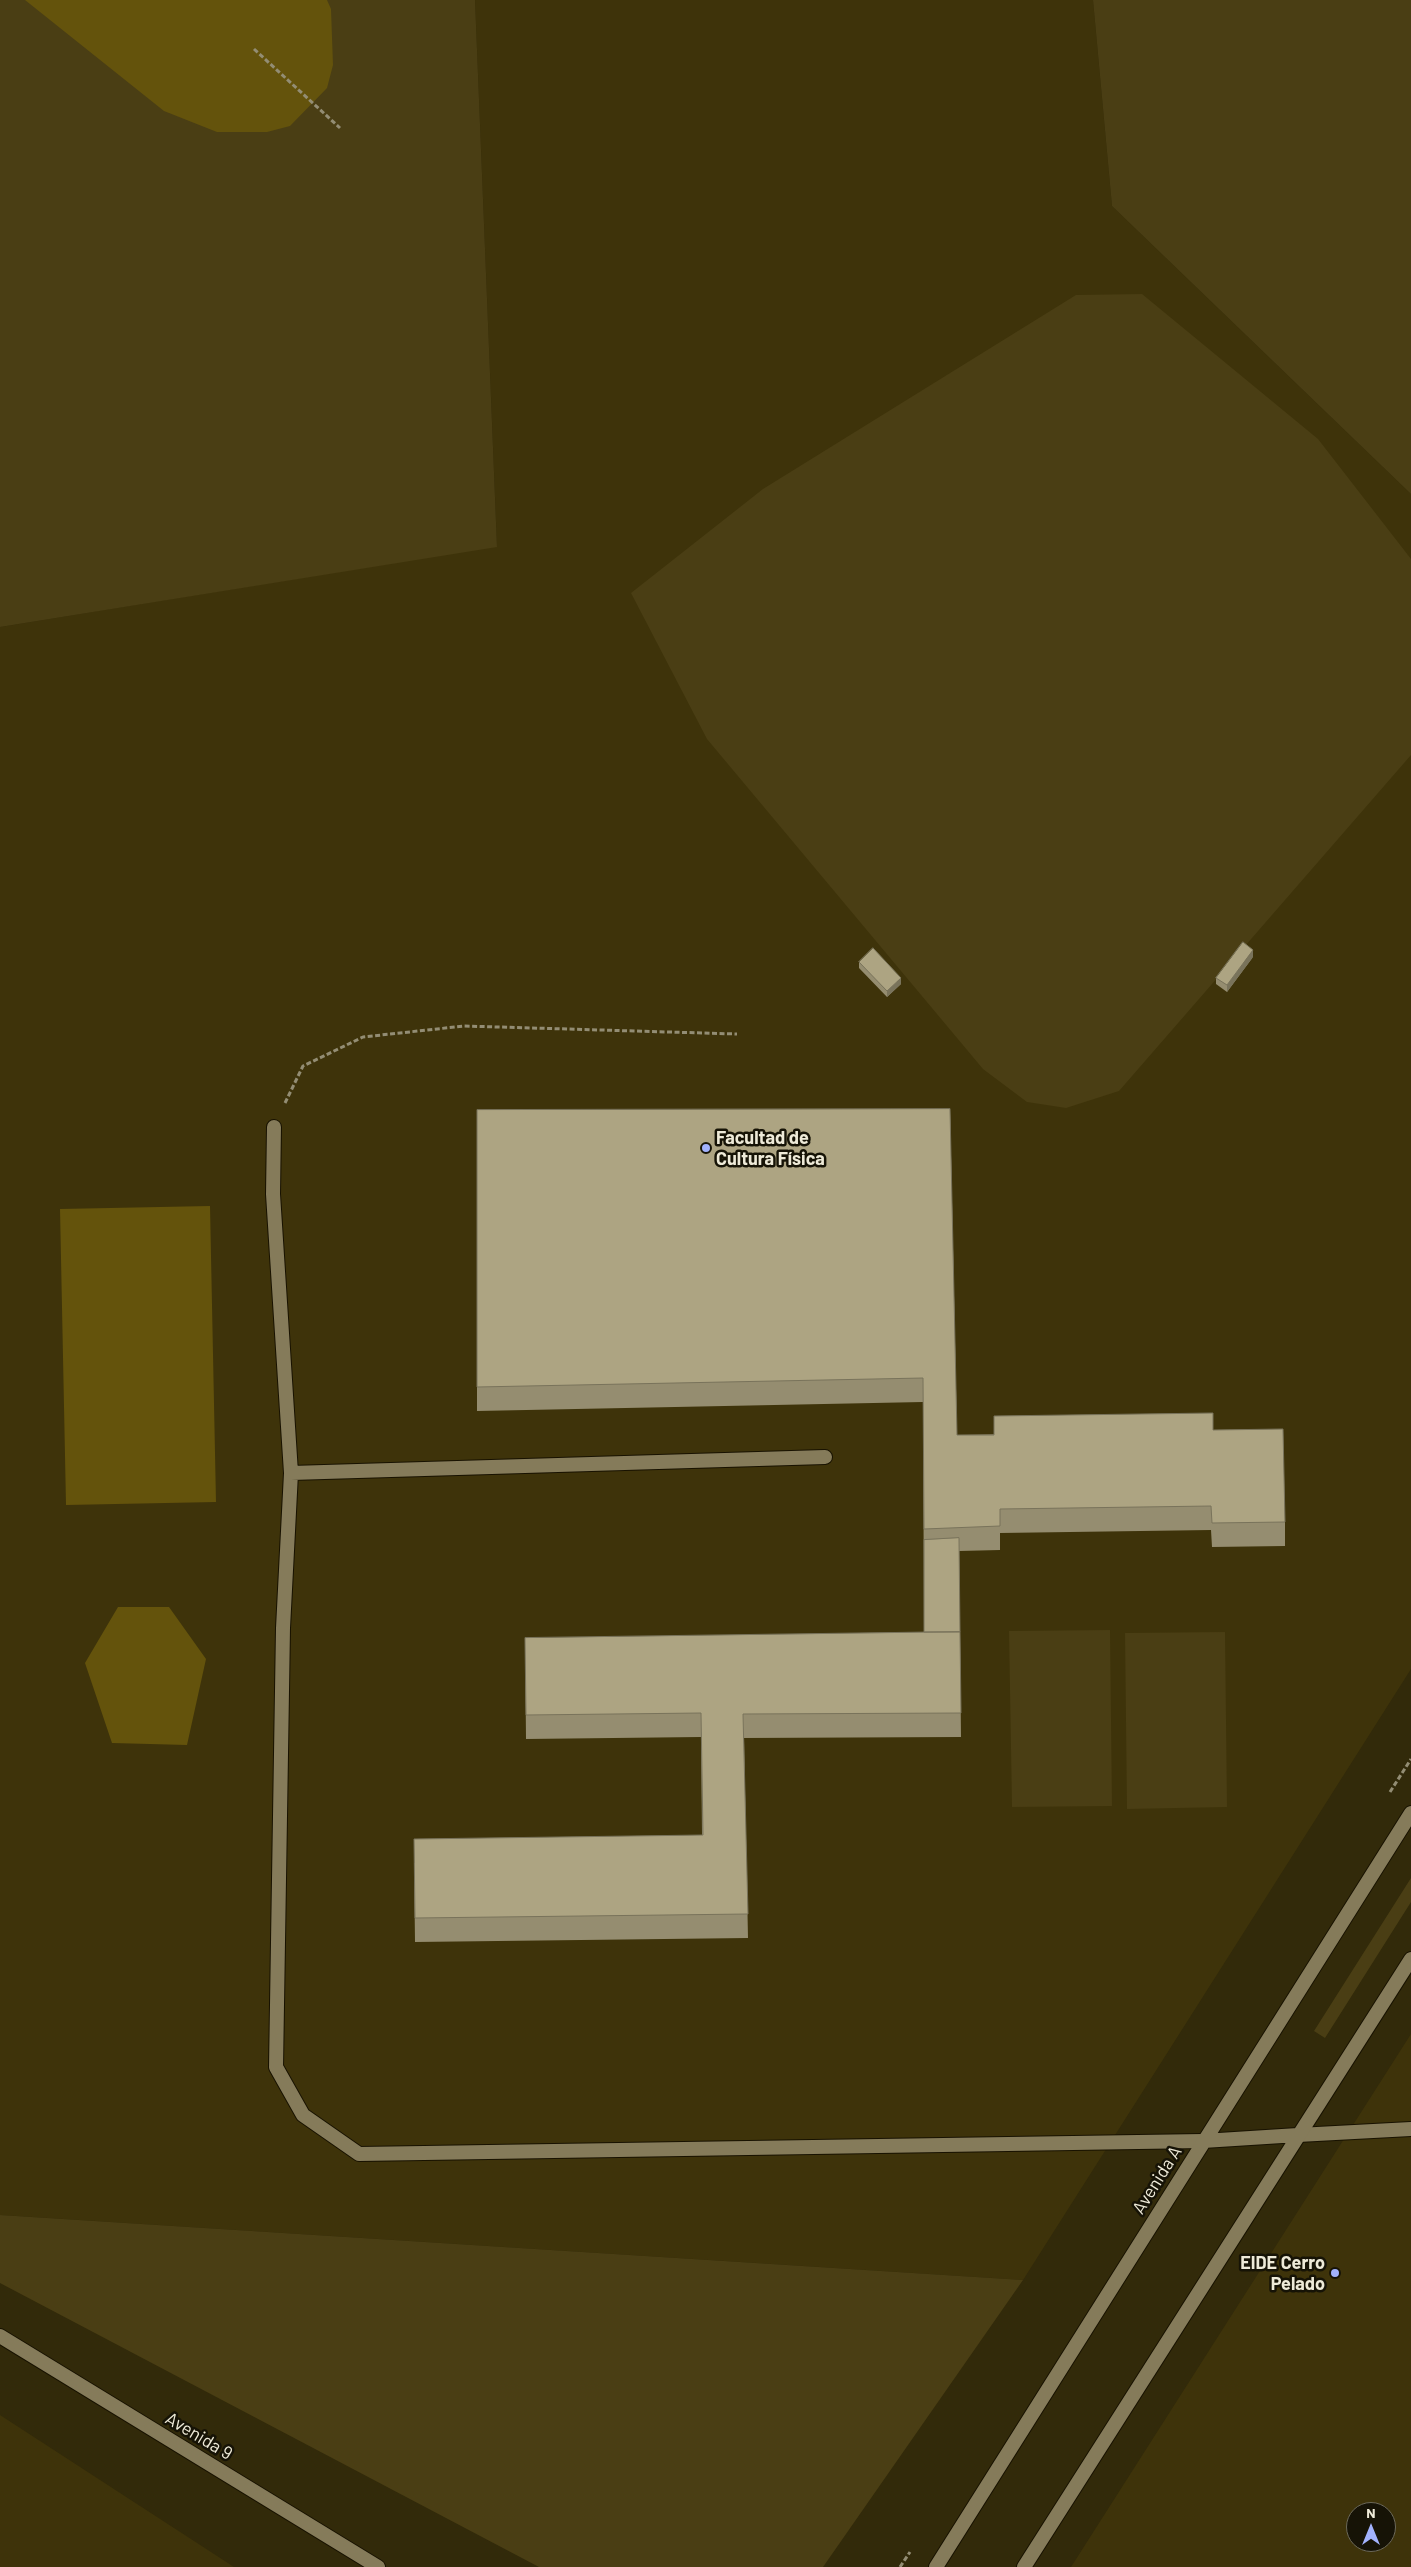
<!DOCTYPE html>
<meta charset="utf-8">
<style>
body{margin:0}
#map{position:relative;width:1411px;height:2567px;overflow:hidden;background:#322a0a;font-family:Barlow,sans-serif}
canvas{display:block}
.north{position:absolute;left:1346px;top:2502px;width:50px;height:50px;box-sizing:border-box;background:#161306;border:1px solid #6c695a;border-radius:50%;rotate:0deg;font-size:14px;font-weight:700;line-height:20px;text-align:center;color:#eeead8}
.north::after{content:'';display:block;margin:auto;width:18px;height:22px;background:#a2b2fd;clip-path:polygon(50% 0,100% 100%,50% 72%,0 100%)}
</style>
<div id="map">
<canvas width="1411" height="2567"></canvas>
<div class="north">N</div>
</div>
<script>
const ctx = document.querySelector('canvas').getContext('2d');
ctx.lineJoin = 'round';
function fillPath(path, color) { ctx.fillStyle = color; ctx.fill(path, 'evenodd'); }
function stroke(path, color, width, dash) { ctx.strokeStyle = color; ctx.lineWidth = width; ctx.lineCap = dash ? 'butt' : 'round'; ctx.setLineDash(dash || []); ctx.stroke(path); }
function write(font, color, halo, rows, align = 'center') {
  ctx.font = font + ' Barlow,sans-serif'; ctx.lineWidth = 5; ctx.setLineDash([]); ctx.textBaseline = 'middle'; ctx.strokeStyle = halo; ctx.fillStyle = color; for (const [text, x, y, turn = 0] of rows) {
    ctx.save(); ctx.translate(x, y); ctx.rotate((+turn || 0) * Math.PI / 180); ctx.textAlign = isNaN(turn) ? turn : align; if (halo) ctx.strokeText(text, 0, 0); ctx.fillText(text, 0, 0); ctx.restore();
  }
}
const built = new Path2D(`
 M475,0H1093L1112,206L1411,494V1669L1023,2280L0,2215V627L497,546Z
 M1411,2034V2567H1071ZM1356,2512H1386V2542H1356Z
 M0,2415L234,2567H0Z`);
const green = new Path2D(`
 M0,0H475L497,547L0,627Z
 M1093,0H1411V494L1112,206Z
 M1142,294L1318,439L1411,559V755L1119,1091L1066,1108L1027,1102L983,1069L707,739L631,593L763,489L1076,295Z
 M1110,1630L1112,1806L1012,1807L1009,1631Z
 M1225,1632L1227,1807L1127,1809L1125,1633Z
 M1411,1878V1902L1325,2038L1314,2031Z
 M0,2215L1023,2280L823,2567H539L0,2283Z`);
const water = new Path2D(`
 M25,0H327L331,9L333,65L327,88L290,126L267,132H217L164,111Z
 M210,1206L216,1502L66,1505L60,1209Z
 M118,1607H169L206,1659L187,1745L112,1743L85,1663Z`);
const path = new Path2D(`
 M254,49L340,128
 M285,1103L303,1066L363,1037L464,1026L737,1034
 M1390,1792L1411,1759
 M900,2567L910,2552`);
const service = new Path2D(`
 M274,1127L273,1194L291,1473L283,1628L276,2067L303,2115L359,2154L1203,2141
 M291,1473L825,1457
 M1298,2135L1411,2129`);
const minor = new Path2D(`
 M0,2336L378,2567`);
const secondary = new Path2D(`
 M1203,2141L1298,2135
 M936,2567L1411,1813
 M1024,2567L1411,1959`);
const wall = new Path2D(`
 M1253,957L1227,992L1216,984V978Z
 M859,962L901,984L887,997L859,968Z
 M950,1109L957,1435L1213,1430L1285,1522V1546L1212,1547L1211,1530L1000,1533V1550L959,1551L961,1737L744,1738L748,1938L415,1942L414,1863L702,1835L701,1737L526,1739L525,1638L924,1632L923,1402L477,1411V1110Z`);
const shadedWall = new Path2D(`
 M1253,950V957L1227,992V985Z
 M901,978V984L887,997V991Z`);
const building = new Path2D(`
 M1243,942L1253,950L1227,985L1216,978Z
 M873,948L901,978L887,991L859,962Z
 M950,1109L957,1435H994V1416L1213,1413V1430L1283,1429L1285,1522L1212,1523L1211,1506L1000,1509V1526L924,1529L923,1378L477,1387V1110Z
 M959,1538L960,1632H924V1540Z
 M960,1632L961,1713L743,1714L748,1914L415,1918L414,1839L703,1835L701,1713L526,1715L525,1638Z`);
const markers = [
 [706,1148,5,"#a2b2fd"],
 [1335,2273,5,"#a2b2fd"]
];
const poiNames = [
 ["Facultad de",716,1138],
 ["Cultura Física",716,1159],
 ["EIDE Cerro",1325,2263,"right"],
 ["Pelado",1325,2284,"right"]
];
const streetNames = [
 ["Avenida A",1157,2180,-58],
 ["Avenida 9",199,2436,31]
];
fillPath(built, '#3e330a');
fillPath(green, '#4a3e14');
fillPath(water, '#64530c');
stroke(service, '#181200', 16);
stroke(minor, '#181200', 16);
stroke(secondary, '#181200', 16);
stroke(path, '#938d74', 3, [5, 2.5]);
stroke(service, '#857b5a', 14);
stroke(minor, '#857b5a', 14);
stroke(secondary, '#857b5a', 14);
fillPath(wall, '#958d70');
fillPath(shadedWall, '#79735b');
fillPath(building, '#ada482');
stroke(building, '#79735b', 1);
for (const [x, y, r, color] of markers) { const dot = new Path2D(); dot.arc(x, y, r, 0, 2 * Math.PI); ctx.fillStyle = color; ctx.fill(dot); stroke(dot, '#161306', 2); }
write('bold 18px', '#eeead8', '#161306', poiNames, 'left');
write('18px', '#eeead8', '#161306', streetNames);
</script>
